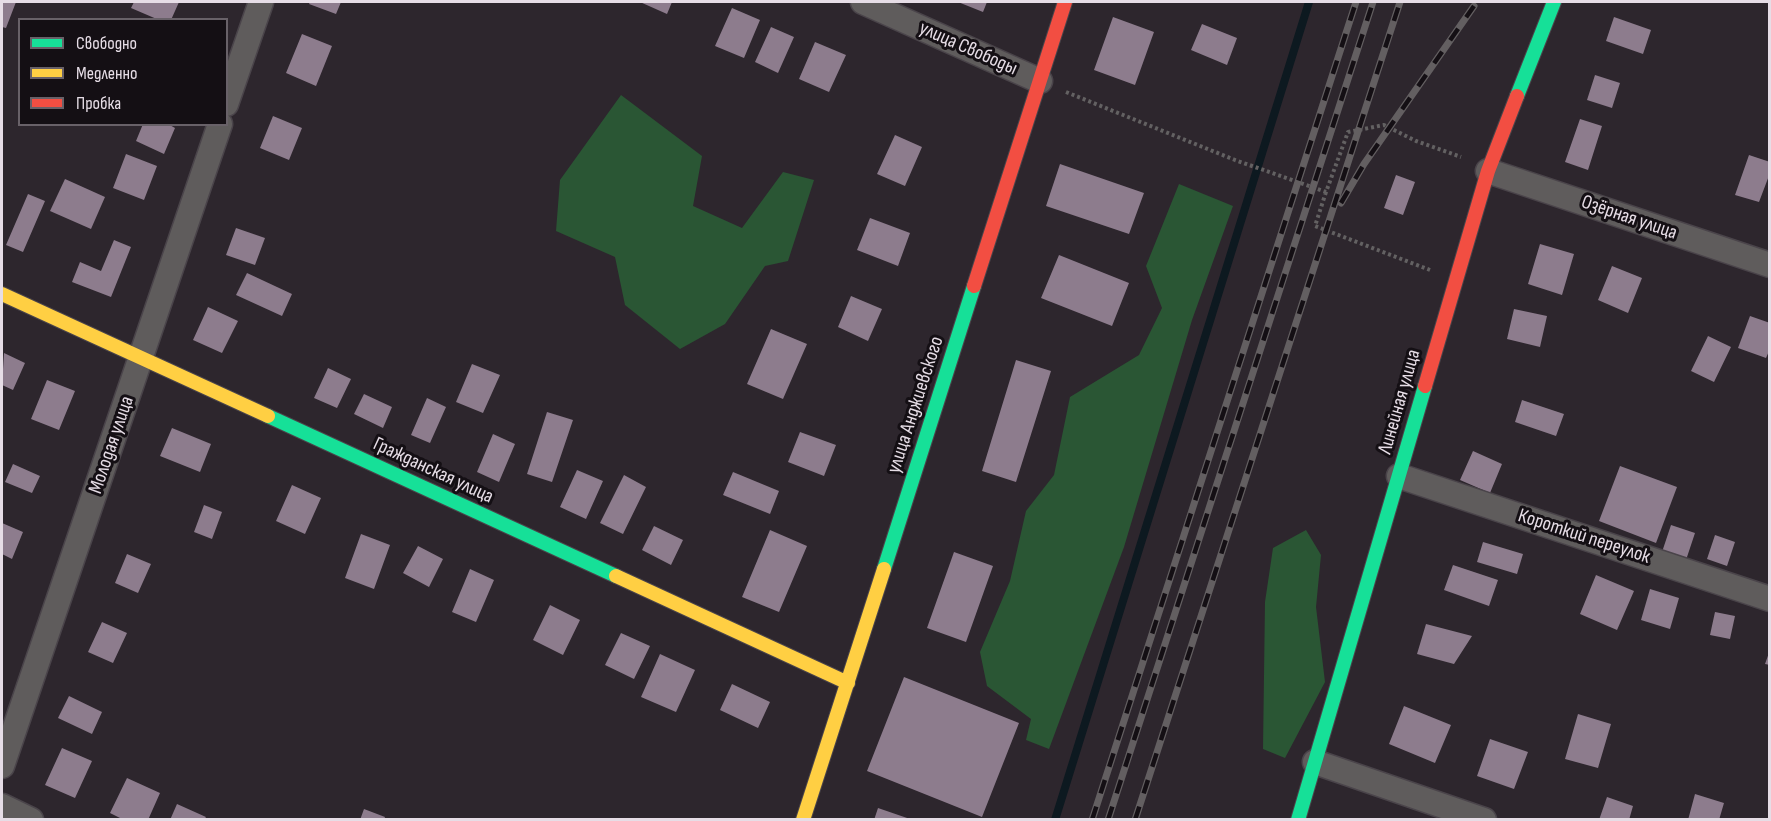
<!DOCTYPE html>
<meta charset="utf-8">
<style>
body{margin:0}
#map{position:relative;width:1771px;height:821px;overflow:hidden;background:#2d262d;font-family:"Sofia Sans Condensed",sans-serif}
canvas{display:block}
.frame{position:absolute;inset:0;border:3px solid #e6dde6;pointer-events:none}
.legend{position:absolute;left:18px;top:18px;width:210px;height:108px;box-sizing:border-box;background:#140f14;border:2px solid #686168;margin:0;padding:8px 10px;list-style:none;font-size:18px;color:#e6dde6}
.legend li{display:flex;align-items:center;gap:12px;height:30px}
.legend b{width:30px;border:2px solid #686168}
</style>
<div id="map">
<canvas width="1771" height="821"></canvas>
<div class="frame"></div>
<ul class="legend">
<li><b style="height:8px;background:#16e098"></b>Свободно</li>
<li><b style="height:8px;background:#ffcf43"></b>Медленно</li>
<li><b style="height:8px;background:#f24e42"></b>Пробка</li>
</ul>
</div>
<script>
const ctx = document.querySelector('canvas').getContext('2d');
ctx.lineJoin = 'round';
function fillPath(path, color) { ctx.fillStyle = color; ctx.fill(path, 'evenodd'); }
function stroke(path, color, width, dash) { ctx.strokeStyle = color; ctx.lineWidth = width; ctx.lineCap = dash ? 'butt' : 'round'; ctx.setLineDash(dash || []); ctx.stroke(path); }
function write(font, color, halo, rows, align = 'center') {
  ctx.font = font + ' "Sofia Sans Condensed",sans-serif'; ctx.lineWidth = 6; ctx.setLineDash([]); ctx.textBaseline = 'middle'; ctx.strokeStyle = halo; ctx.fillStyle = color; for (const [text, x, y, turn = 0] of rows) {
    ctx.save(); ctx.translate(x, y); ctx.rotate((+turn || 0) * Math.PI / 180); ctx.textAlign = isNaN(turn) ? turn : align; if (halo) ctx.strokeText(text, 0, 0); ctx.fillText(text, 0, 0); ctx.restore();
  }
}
const green = new Path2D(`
 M621,95L702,156L693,206L742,228L783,172L814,180L788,261L765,266L725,324L680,349L625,305L615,257L556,231L560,180Z
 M1179,184L1233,206L1192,320L1124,547L1049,749L1026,740L1031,719L987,686L980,652L1010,581L1026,511L1054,475L1070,397L1139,355L1162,308L1146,266Z
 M1306,530L1321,555L1316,607L1325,682L1285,758L1263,749L1265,602L1273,548Z`);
const stream = new Path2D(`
 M1055,820L1309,2`);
const building = new Path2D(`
 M2,2H16L6,28L2,27Z
 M134,2H179L171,20H159L131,8Z
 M310,2H341L336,14L309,4Z
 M640,2H672L667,14Z
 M958,2H987L983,12Z
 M732,8L760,20L744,58L715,46Z
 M1113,17L1154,32L1135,85L1094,70Z
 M1614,17L1651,30L1643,54L1606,41Z
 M1202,24L1237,38L1227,65L1191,50Z
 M771,27L794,37L778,73L755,62Z
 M302,34L332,46L316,86L286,73Z
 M815,42L846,55L829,92L799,79Z
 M1595,75L1620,83L1612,108L1587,100Z
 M273,116L302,128L289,160L260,148Z
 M1580,119L1602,126L1588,170L1565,162Z
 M143,124H168L175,128L164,154L136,141Z
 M895,135L922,147L905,186L877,174Z
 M126,154L157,166L144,200L113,188Z
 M1749,155L1770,162V173L1759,202L1735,195Z
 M1060,164L1144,193L1129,234L1046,206Z
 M1396,175L1415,182L1403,215L1384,208Z
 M65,179L105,197L91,229L50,211Z
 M28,194L45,201L23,252L6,245Z
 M870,218L910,233L898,266L857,250Z
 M236,228L265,238L255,265L226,255Z
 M114,240L131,247L111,297L72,282L80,262L101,271Z
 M1540,244L1574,254L1562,295L1528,284Z
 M1059,255L1129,283L1112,326L1041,298Z
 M1612,266L1642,278L1628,313L1598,300Z
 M247,273L292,294L282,316L236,295Z
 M851,296L882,309L868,341L838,327Z
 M208,307L238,321L222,353L193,340Z
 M1514,309L1547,316L1540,347L1507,339Z
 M1750,316L1770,323V349L1766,358L1738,348Z
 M771,329L807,344L783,399L747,384Z
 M1708,336L1731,347L1714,382L1691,371Z
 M4,353L25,363L13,390L2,385Z
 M1016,360L1051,371L1016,482L982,471Z
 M472,364L500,375L483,413L456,402Z
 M328,368L351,379L337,408L314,398Z
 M47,380L75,391L59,430L31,419Z
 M364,394L392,407L383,428L354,414Z
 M427,398L446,407L430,443L411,435Z
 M1522,400L1564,414L1556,436L1515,422Z
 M547,412L573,420L552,482L527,474Z
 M172,428L211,444L200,472L160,456Z
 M800,432L836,445L824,476L788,462Z
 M493,434L515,444L499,482L477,472Z
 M1473,451L1502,464L1490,493L1460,480Z
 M13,464L40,476L32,493L5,482Z
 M1620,466L1677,487L1656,543L1599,521Z
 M577,470L603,481L586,519L560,507Z
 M733,472L779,491L770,514L723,495Z
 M624,475L646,487L623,534L600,523Z
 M292,485L321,498L305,534L276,521Z
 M204,505L222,512L212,539L194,532Z
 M2,523L23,532L12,559L2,554Z
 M1671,525L1695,533L1686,560L1662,552Z
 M654,526L683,540L671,565L642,550Z
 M770,530L807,546L779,612L742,597Z
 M361,534L390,545L374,589L345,578Z
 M1715,535L1735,542L1727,566L1707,559Z
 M1483,542L1523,554L1517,574L1477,562Z
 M418,546L443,559L429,587L403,573Z
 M954,552L993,566L966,642L927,628Z
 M127,554L151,564L138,593L115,583Z
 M1453,565L1498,580L1489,606L1444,590Z
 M470,569L494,580L476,622L452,612Z
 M1596,575L1634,591L1617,630L1580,614Z
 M1650,589L1679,598L1670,629L1641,620Z
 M550,605L580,620L563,655L533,640Z
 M1715,612L1735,616L1730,639L1710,635Z
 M102,622L127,633L113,663L88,652Z
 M1426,624L1472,636L1454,664L1417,654Z
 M621,633L650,646L634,679L605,665Z
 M1770,650V665L1765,664Z
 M660,654L695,670L676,712L641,697Z
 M904,677L1019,723L982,817L867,771Z
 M732,684L770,702L758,728L720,710Z
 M69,696L102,712L92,734L58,718Z
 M1404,706L1451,725L1435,763L1389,744Z
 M1578,714L1611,724L1598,768L1565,759Z
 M1490,739L1528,752L1514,789L1477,776Z
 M62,748L92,761L75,798L45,785Z
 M127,778L160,793L148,820H124L110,813Z
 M1695,794L1724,803L1719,820H1688Z
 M1607,797L1633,806L1629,820H1599Z
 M177,804L206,817L204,820H170Z
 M878,808L910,819V820H874Z
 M364,809L385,817L384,820H360Z`);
const path = new Path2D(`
 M1066,92L1235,160L1326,192L1348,132L1384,125L1416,141L1461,157
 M1326,192L1315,226L1430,270`);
const street = new Path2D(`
 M863,2L1040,81
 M226,104L261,2
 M1488,171L1770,265
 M1399,476L1770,599
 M1315,762L1484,820
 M2,766L220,124
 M2,806L31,820`);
const fast = new Path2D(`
 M1517,96L1554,2
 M268,416L616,576
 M884,569L974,286
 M1298,820L1425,386`);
const slow = new Path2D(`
 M2,294L268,416
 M616,576L848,683
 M803,820L884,569`);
const jam = new Path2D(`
 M974,286L1065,2
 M1425,386L1488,171L1517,96`);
const rail = new Path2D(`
 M1341,203L1364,164L1474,6
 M1092,820L1356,2
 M1108,820L1373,2
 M1135,820L1400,2`);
const streetNames = [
 ["улица Свободы",968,49,24],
 ["Озёрная улица",1629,218,19],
 ["Линейная улица",1400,402,-74],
 ["улица Анджиевского",916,405,-72],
 ["Молодая улица",112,445,-71],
 ["Гражданская улица",433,471,25],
 ["Короткий переулок",1584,537,18]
];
fillPath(green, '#2a5634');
stroke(stream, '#0d1920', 8);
fillPath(building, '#8d7c8d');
stroke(street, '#4a444a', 27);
stroke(fast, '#4a444a', 16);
stroke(slow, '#4a444a', 16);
stroke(jam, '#4a444a', 16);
stroke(path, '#636162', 4, [3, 3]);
stroke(street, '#5f5c5c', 24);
stroke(fast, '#16e098', 14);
stroke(slow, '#ffcf43', 14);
stroke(jam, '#f24e42', 14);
stroke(rail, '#635f61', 7);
stroke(rail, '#140f14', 4.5, [14]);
write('20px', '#e6dde6', '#140f14', streetNames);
</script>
